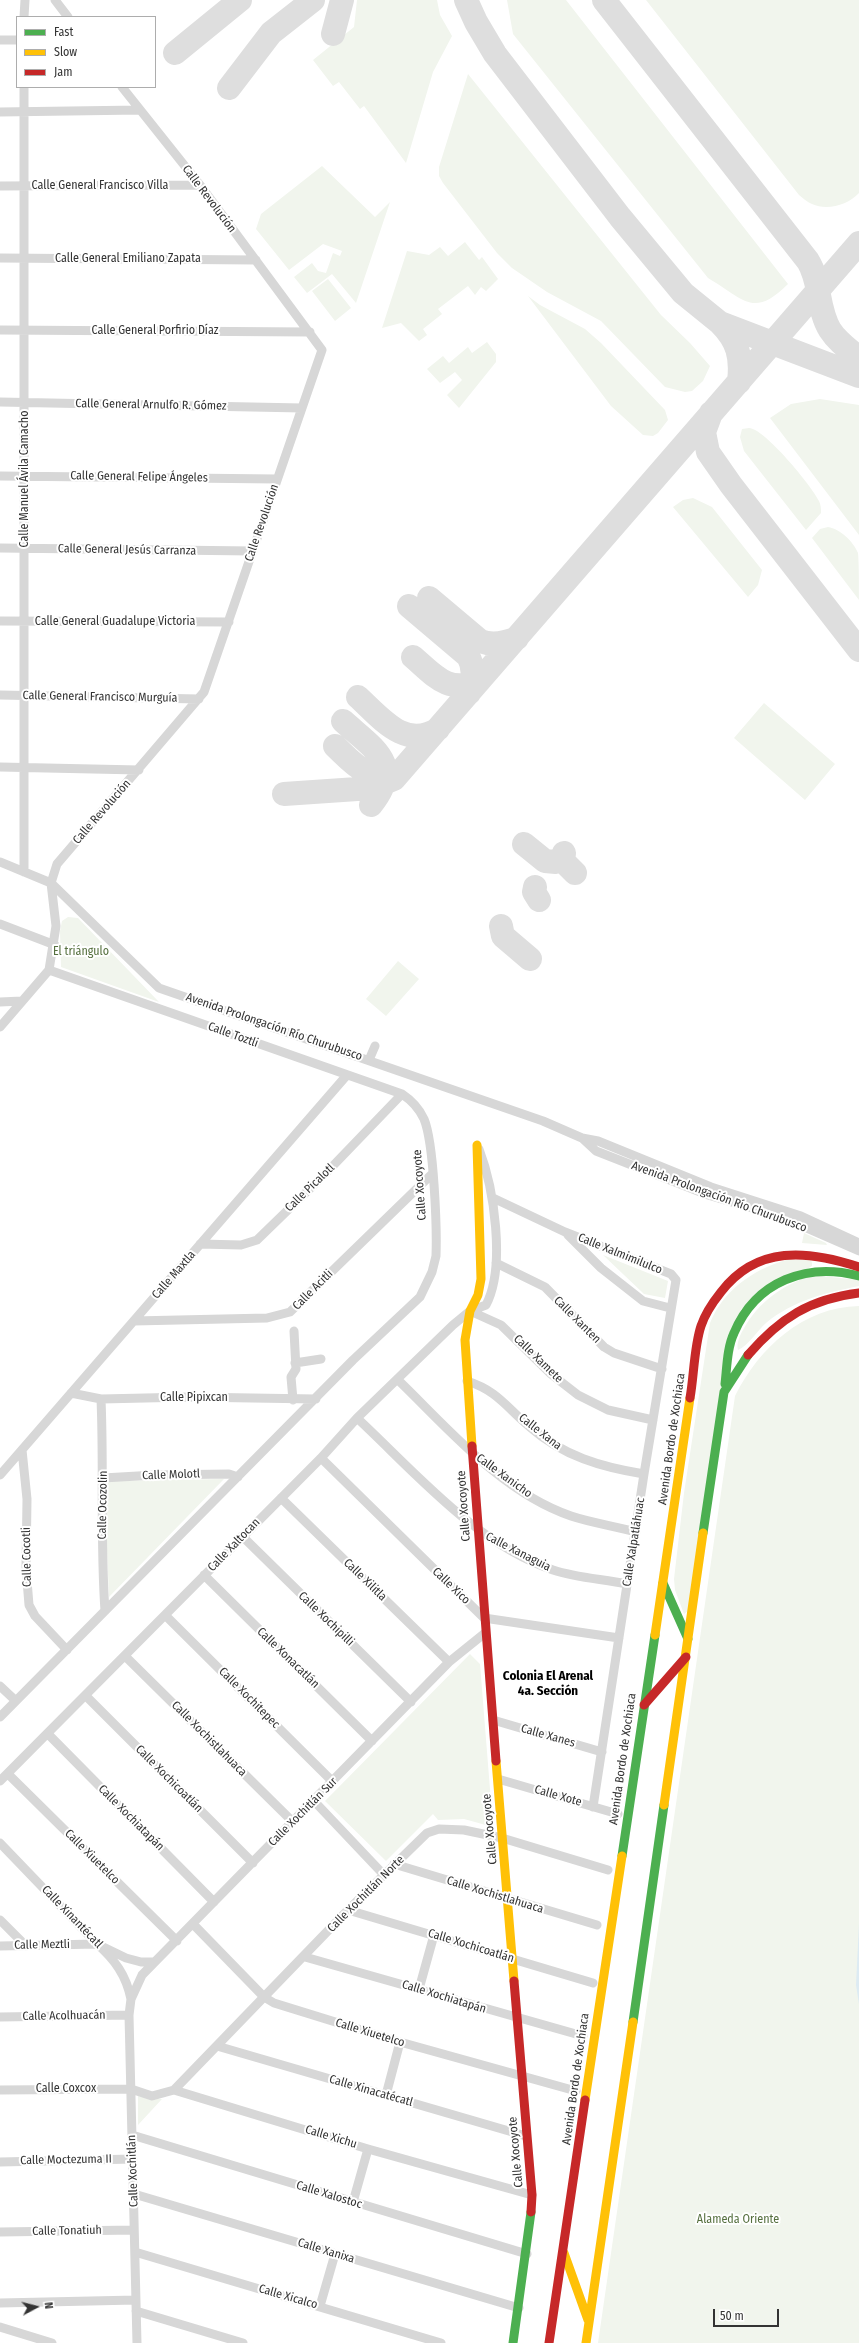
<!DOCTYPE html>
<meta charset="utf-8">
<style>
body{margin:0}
#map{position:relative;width:859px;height:2343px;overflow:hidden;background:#fff;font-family:"Fira Sans Condensed",sans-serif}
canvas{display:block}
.legend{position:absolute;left:16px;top:16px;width:140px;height:72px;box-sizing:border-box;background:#fff;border:1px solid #adadad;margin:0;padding:5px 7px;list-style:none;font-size:12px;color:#333}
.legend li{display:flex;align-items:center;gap:8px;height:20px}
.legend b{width:20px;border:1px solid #adadad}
.north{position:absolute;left:16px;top:2287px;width:40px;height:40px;-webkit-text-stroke:3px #fff;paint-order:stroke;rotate:83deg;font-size:11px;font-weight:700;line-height:16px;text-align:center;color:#333}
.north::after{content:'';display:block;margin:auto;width:14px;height:18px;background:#333;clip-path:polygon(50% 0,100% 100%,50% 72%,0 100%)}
.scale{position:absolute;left:713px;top:2309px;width:66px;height:18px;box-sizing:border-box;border:2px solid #333;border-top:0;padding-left:5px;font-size:12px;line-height:14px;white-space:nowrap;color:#333;-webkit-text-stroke:3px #fff;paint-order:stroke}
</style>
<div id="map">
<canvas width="859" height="2343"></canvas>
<ul class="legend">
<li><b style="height:5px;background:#4caf50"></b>Fast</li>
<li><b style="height:5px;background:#ffc107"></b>Slow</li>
<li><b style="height:5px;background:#c62828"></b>Jam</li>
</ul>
<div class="north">N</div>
<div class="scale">50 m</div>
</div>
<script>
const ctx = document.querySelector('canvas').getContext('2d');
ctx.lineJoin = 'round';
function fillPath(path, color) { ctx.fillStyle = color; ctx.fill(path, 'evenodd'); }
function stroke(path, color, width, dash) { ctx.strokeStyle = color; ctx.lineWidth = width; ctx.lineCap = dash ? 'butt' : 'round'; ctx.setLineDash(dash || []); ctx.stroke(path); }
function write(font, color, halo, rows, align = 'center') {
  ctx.font = font + ' "Fira Sans Condensed",sans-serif'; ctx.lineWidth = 4; ctx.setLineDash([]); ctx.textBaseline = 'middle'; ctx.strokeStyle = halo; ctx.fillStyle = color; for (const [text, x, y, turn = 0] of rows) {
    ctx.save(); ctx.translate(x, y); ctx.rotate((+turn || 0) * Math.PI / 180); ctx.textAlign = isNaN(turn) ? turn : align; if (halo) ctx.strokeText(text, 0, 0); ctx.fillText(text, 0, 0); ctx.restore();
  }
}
const green = new Path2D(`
 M357,0H437L440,15L452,36L433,72L406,163L364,106L360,109L339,82L333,86L313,60L354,27Z
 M507,0H566L788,284C753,319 744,299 708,278L513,34Z
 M646,0H859V193C848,205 827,211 812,204C807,202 803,198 799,195Z
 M468,74L661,315L690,343L710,366L703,381L692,391L685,392L665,387L601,321L547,292L512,268L497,253L443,183L439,176V167Z
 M322,166L375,217L390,202L356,303L332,274L307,293L294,277L312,263L318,271L326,273L333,253L340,256L342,251L323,244L289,270L256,229L261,214Z
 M465,242L479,260L482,257L498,279L486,291L481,287L475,295L468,286L438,309L442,314L423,329L427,335L419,341L401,323L382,328L407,251L429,255L440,247L448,256Z
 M328,279L351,308L335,321L312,291Z
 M528,296L540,305L585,329L601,343L665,410L668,420L658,433L653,436L643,435L611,406Z
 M487,342L496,354V362L459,408L447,395L462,380L455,372L440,383L427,369L443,356L449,363L468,347L472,353Z
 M820,399L859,405V535L770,418L791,404Z
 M749,428C764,428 812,486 819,501C821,505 821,509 821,513L806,530L744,451L740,437L742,429Z
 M693,498L712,507L762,570L758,585L748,597L673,507L683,500Z
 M828,527C840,529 853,541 858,553C859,561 859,590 859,600L812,538L820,529Z
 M764,703L835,764L805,800L734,738Z
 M68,917L78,918L159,1002L61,967L60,931L62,921Z
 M398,961L419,979L386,1016L366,999Z
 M804,1233L826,1243L827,1245L802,1243Z
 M603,1255L668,1281L665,1298L644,1294Z
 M786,1260H811L812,1263V1266L741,1309L688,1611L684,1614L675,1590L674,1579L684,1493L710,1323C723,1291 752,1270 786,1260Z
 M812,1275L859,1280V1286C825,1293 794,1300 766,1323C757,1331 748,1346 738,1350C736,1344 740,1335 743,1330C758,1302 783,1285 812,1275Z
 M859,1306V2343H598L735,1396C759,1348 803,1307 859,1306Z
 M224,1479L109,1597L104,1481Z
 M470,1654L480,1664L493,1827L464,1819L438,1820L433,1814L386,1861L325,1801Z
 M138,2096L162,2099L138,2125Z`);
const water = new Path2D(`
 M859,1924V2004L856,1985Z`);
const taxiway = new Path2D(`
 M466,0L476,22L495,54L620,217L683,293L720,323L859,376
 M604,0L808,261C821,282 817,309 830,330C837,341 848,349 859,358
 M333,34L342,0
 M175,53L240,0
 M229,88L271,33L313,0
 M720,323C738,341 742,357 739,382
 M711,413L704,432L708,452L731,485L859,650
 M429,598L480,641C493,646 505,643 517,638
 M409,606L468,656C475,668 473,680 469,693
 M413,657C435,676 448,694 479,681
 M358,697C381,718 405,750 438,729
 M343,721C374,749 404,764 371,805
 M335,746C355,765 365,780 396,773
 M284,794L372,788L394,779L859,243
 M524,844L545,861L556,862
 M564,853L563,861L575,873
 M535,887L534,892L539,900
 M501,926L503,936L530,959`);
const street = new Path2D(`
 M55,0L68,17
 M24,17L25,0
 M0,40H17
 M24,87V872
 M0,112L140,110
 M0,186L200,185
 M0,258L256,260
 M0,330L310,332
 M0,402L302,408
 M0,476L277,479
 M0,548L253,551
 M0,621L229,622
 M0,695L199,699
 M0,767L139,770
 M0,862L51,883L159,988L543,1121L582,1138L598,1141L711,1187L801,1216L859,1243
 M0,924L55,945
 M0,1002L22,1001
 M0,1027L49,970L56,926L51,883L57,864L204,692L322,350L200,185L122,87
 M369,1060L375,1046
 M582,1138L596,1151L708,1195L779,1216L859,1251
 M493,1198L565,1232L671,1274L676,1280L644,1474L593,1807
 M568,1235L601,1268L643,1301L670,1308
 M200,1244L241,1245L257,1240L327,1172L402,1094
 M496,1263L545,1287L604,1347L614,1353L662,1369
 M470,1311L501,1325L551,1374L578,1395L608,1410L653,1420
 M134,1321L267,1318L290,1312L432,1174
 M295,1363L321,1359
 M397,1379C449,1429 501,1492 571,1516C592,1523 615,1526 636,1532
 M467,1381C498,1391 506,1407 530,1427C563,1456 601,1467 644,1474
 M71,1393L101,1399L189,1397L316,1399
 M101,1399C104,1469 100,1540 105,1611
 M293,1400L291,1377L296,1369L294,1331
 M357,1418C416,1473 476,1544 553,1570C577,1578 603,1579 627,1584
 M22,1450L27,1499L26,1568L29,1605L35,1616L67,1650
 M321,1458L484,1618L619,1638
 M0,1475L347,1075
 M103,1478L155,1475L229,1474L238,1477
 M281,1498L449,1662
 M242,1536L411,1702
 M204,1575L372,1741
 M165,1615L333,1782
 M125,1656L293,1822
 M0,1686L16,1701
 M86,1696L253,1863
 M0,1717L353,1360L420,1297L432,1272L436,1256C437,1228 434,1143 424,1119C419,1108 411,1100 402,1094L49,970
 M493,1720L602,1752
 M48,1734L214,1902
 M8,1774L177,1941
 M498,1779L618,1814
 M0,1781L321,1458L357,1418L453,1325L470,1311L486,1305C506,1267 494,1188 479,1149
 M314,1801L384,1875
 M0,1843L97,1944C115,1960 126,1975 131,1999
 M394,1864L597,1925
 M348,1910L593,1983
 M0,1920L26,1946
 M193,1924L264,1997L274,2003L400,2042L576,2091
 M0,1946L97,1944L126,1958L141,1962H152
 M305,1957L583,2036
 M419,1989L434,1935
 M0,2017L129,2015
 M217,2046L526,2136
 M0,2090L131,2089L152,2096L174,2090L368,2149L532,2195
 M174,2090L348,1910L427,1833L439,1829L464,1830L502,1838L608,1870
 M386,2095L400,2042
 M132,2135L527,2254
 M0,2162L133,2159
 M134,2194L519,2308
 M353,2202L368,2149
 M0,2232L134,2230
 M135,2252L441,2343
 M0,2303L136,2300
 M320,2306L335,2254
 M136,2311L243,2343
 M0,2327L52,2343
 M137,2343L129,2015L131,1999L142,1975L449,1662L485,1633`);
const fast = new Path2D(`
 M725,1384C727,1367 727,1348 734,1333C756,1281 807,1262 859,1276
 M703,1533L724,1392L748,1355
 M663,1583L688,1639
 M622,1856L655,1635
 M633,2022L664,1805
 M513,2343L531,2212`);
const slow = new Path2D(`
 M472,1446L465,1340L470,1311L478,1295L481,1279L477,1145
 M655,1635L690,1398
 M496,1761L514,1981
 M664,1805L703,1533
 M585,2100L622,1856
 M564,2253L588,2320
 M586,2343L633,2022`);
const jam = new Path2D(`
 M748,1355C780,1318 810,1299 859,1293
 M690,1398C694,1376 694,1347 701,1326C705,1314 713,1302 721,1292C757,1245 808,1250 859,1267
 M472,1446L496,1761
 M644,1705L686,1657
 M514,1981L532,2195L531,2212
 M549,2343L585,2100`);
const streetNames = [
 ["Calle General Francisco Villa",100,186],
 ["Calle Revolución",209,199,53],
 ["Calle General Emiliano Zapata",128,259],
 ["Calle General Porfirio Díaz",155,331],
 ["Calle General Arnulfo R. Gómez",151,405,1],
 ["Calle General Felipe Ángeles",139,477,1],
 ["Calle Manuel Ávila Camacho",25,479,-90],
 ["Calle Revolución",262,523,-71],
 ["Calle General Jesús Carranza",127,550,1],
 ["Calle General Guadalupe Victoria",115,622],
 ["Calle General Francisco Murguía",100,697,1],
 ["Calle Revolución",102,812,-49],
 ["Avenida Prolongación Río Churubusco",274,1027,19],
 ["Calle Toztli",233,1035,20],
 ["Calle Xocoyote",420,1185,-94],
 ["Calle Picalotl",310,1188,-44],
 ["Avenida Prolongación Río Churubusco",719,1197,20],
 ["Calle Xalmimilulco",620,1254,22],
 ["Calle Maxtla",174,1275,-49],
 ["Calle Acitli",313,1290,-45],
 ["Calle Xanten",577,1320,45],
 ["Calle Xamete",538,1359,44],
 ["Calle Pipixcan",194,1398],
 ["Calle Xana",540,1432,38],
 ["Avenida Bordo de Xochiaca",672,1439,-82],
 ["Calle Molotl",171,1475,-2],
 ["Calle Xanicho",504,1476,36],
 ["Calle Ocozolin",103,1505,-89],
 ["Calle Xocoyote",464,1506,-94],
 ["Calle Xalpatláhuac",634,1542,-81],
 ["Calle Xaltocan",234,1545,-46],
 ["Calle Xanaguia",518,1552,27],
 ["Calle Cocotli",27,1557,-91],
 ["Calle Xilitla",365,1580,44],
 ["Calle Xico",451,1586,44],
 ["Calle Xochipilli",326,1619,44],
 ["Calle Xonacatlán",288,1658,44],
 ["Calle Xochitepec",249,1698,45],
 ["Calle Xanes",548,1736,16],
 ["Calle Xochistlahuaca",209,1739,45],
 ["Avenida Bordo de Xochiaca",623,1759,-82],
 ["Calle Xochicoatlán",169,1779,45],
 ["Calle Xote",558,1796,16],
 ["Calle Xochitlán Sur",303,1812,-45],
 ["Calle Xochiatapán",131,1818,45],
 ["Calle Xocoyote",490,1829,-95],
 ["Calle Xiuetelco",92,1857,45],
 ["Calle Xochitlán Norte",366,1894,-45],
 ["Calle Xochistlahuaca",495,1895,17],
 ["Calle Xinantécatl",72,1917,46],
 ["Calle Meztli",42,1945,-1],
 ["Calle Xochicoatlán",471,1946,17],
 ["Calle Xochiatapán",444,1997,17],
 ["Calle Acolhuacán",64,2016,-1],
 ["Calle Xiuetelco",370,2033,17],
 ["Avenida Bordo de Xochiaca",576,2079,-82],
 ["Calle Coxcox",66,2089],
 ["Calle Xinacatécatl",371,2091,16],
 ["Calle Xichu",331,2137,17],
 ["Calle Xocoyote",516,2152,-95],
 ["Calle Moctezuma II",66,2160,-1],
 ["Calle Xochitlán",133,2171,-92],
 ["Calle Xalostoc",329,2195,17],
 ["Calle Tonatiuh",67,2231,-1],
 ["Calle Xanixa",326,2251,17],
 ["Calle Xicalco",288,2297,16]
];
const parkNames = [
 ["El triángulo",81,952],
 ["Alameda Oriente",738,2220]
];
const neighbourhoodNames = [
 ["Colonia El Arenal",548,1676],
 ["4a. Sección",548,1691]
];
fillPath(green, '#f1f5ed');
fillPath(water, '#ddebf3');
stroke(taxiway, '#dedede', 24);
stroke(street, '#d7d7d7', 9);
stroke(fast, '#4caf50', 9);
stroke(slow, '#ffc107', 9);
stroke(jam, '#c62828', 9);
write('12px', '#333', '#fff', streetNames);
write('12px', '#56703f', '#fff', parkNames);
write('bold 13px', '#000', '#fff', neighbourhoodNames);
</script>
